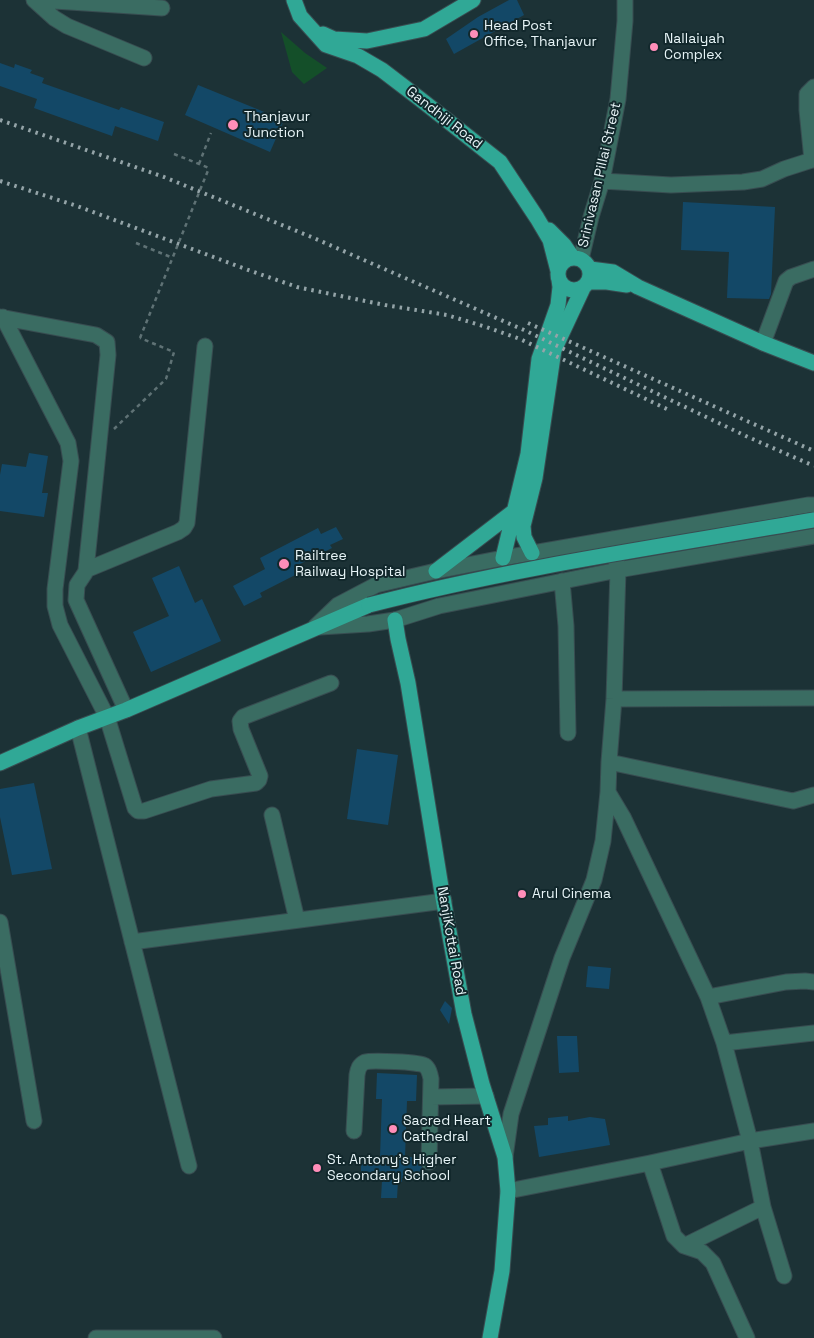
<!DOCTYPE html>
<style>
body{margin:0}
canvas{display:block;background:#1c3236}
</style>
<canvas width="814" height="1338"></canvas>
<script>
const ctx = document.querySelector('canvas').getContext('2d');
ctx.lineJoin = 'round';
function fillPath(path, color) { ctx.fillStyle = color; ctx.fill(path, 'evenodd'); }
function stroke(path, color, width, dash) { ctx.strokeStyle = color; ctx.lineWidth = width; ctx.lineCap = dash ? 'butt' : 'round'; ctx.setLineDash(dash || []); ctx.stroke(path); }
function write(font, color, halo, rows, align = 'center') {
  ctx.font = font + ' "Space Grotesk",sans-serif'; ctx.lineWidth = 4; ctx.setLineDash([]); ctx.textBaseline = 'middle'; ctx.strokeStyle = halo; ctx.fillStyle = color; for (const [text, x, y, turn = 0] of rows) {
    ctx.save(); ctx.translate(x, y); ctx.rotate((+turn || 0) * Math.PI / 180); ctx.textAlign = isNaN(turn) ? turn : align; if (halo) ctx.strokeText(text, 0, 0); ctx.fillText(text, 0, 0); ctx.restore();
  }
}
const green = new Path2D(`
 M281,32L305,53L327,68L304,84L292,72Z`);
const building = new Path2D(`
 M509,0H517L524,15L454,54L446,39L478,17Z
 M0,63L14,68L15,64L32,70L30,73L44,78L42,83L119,110L121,107L164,122L158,141L115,126L112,136L34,108L37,99L0,86Z
 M198,85L284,120L270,152L185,115Z
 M683,202L775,207L771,294L769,299L727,298L729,252L681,250Z
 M29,453L48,456L42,493H48L44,517L0,511V475L2,464L26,467Z
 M336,527L343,539L330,545L332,548L296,566L299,573L260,593L262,597L244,606L233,586L265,569L260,558L318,528L321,534Z
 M179,566L195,603L202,599L221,641L151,672L133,632L169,616L152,578Z
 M357,749L398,755L388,825L347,819Z
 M34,783L52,869L12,875L0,817V789Z
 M588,966L611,968L609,989L586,987Z
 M445,1001L452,1008L449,1024L440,1010Z
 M557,1036H577L579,1072L559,1073Z
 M377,1073L417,1075L416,1101H407L405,1157H420L421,1166L424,1170L423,1178H402V1182L398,1181L397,1198H381L382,1181H378V1172H361V1156L380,1157L382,1099H376Z
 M568,1116V1121L590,1117L605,1119L610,1145L539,1157L534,1126L548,1125V1118Z`);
const path = new Path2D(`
 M174,154L209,168
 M199,164L211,133
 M136,243L173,258
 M114,429L166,379L174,352L140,338`);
const minor = new Path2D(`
 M34,0L54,18L67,26L144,58
 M39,0L162,8
 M814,87L807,94V110L812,160H814
 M602,181L671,185L743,182L762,179L784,169L812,160
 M581,259L591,217L602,181L618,99L625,21V0
 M0,317L96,335L107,342L108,355L86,570L85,573L77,585L76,600L126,710
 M3,317L68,443L71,461L55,589V606L60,625L107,717L135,808L138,811H144L211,789L256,783L259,780L260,776L241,729L240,721L243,717L331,683
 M763,343L786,281L791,277L814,269
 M86,570L178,532L184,528L187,523L205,346
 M562,581L566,626L568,733
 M315,627L338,605L376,585L436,571L503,558L808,505H814
 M320,627L368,624L395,620L439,606L618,570L814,536
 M614,699L814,698
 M78,728L189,1166
 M609,762L793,801L814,795
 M608,792L623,817L708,997L724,1043L750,1141L763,1207L784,1276
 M272,815L297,920
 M0,922L34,1121
 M132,942L444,901
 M708,997L786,982L805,981L814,982
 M724,1043L814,1033
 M431,1097L486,1096
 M354,1131L357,1075C358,1069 359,1065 365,1062C371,1060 420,1062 424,1065C429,1068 430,1074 431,1079L429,1162
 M505,1157L511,1114L562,958L594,880L603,841L608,792L609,762L614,699L618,570L612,539
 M650,1163L674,1236L684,1246L702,1252L713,1263L747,1338
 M508,1191L650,1163L750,1141L814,1131
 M684,1246L763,1207
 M96,1338H214`);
const major = new Path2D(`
 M294,0L300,16L326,45L358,56L382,70L420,99L500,162L537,218L550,240L558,271
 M323,34L334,39L367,41L424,29L473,0
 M549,230L564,245L573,258
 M558 274a16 16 0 1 1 32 0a16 16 0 1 1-32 0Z
 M590,269L613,272L638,287L763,343L814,363
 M589,282H607L627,285
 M532,553L524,537L523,526L535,478L554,350L583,288
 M503,558L528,454L539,359L558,305L560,287L559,280
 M436,571L513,512
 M395,620L398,639L408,683L441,887L464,1014L482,1084L505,1157L508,1191L502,1271L490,1338
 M0,763L78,728L126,710L369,605`);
const rail = new Path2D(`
 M0,120L164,177L309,236L524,330L748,437L814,466
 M0,181L77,206L251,271L297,287L385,305L447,315L486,327L520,339L669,410
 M528,323L814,451`);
const pathBridge = new Path2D(`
 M140,338L209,168`);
const majorBridge = new Path2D(`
 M369,605C515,567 665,546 814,520`);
const markers = [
 [474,34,5,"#ff8eb9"],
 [654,47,5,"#ff8eb9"],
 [233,125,6,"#ff8eb9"],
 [284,564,6,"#ff8eb9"],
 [522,894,5,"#ff8eb9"],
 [393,1129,5,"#ff8eb9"],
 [317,1168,5,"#ff8eb9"]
];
const poiNames = [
 ["Head Post",484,26],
 ["Office, Thanjavur",484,42],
 ["Nallaiyah",664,39],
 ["Complex",664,55],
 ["Thanjavur",244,117],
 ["Junction",244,133],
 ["Railtree",295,556],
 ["Railway Hospital",295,572],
 ["Arul Cinema",532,894],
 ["Sacred Heart",403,1121],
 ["Cathedral",403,1137],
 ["St. Antony's Higher",327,1160],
 ["Secondary School",327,1176]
];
const streetNames = [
 ["Gandhiji Road",444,118,38],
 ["Srinivasan Pillai Street",600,175,-77],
 ["NanjiKottai Road",451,941,80]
];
fillPath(green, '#144f29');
fillPath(building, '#134867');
stroke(minor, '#384d51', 17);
stroke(major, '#384d51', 17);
stroke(path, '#5f7275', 2.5, [4, 4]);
stroke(minor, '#3a6c62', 15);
stroke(major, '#30a896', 15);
stroke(rail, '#94a4a8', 4, [2.5, 5]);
stroke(majorBridge, '#384d51', 17, []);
stroke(pathBridge, '#5f7275', 2.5, [4, 4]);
stroke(majorBridge, '#30a896', 15);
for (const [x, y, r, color] of markers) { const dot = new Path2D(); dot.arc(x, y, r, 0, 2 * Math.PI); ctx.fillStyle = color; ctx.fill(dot); stroke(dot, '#12282c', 2); }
write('14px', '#e7f4f7', '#12282c', poiNames, 'left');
write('14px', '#e7f4f7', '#12282c', streetNames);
</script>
